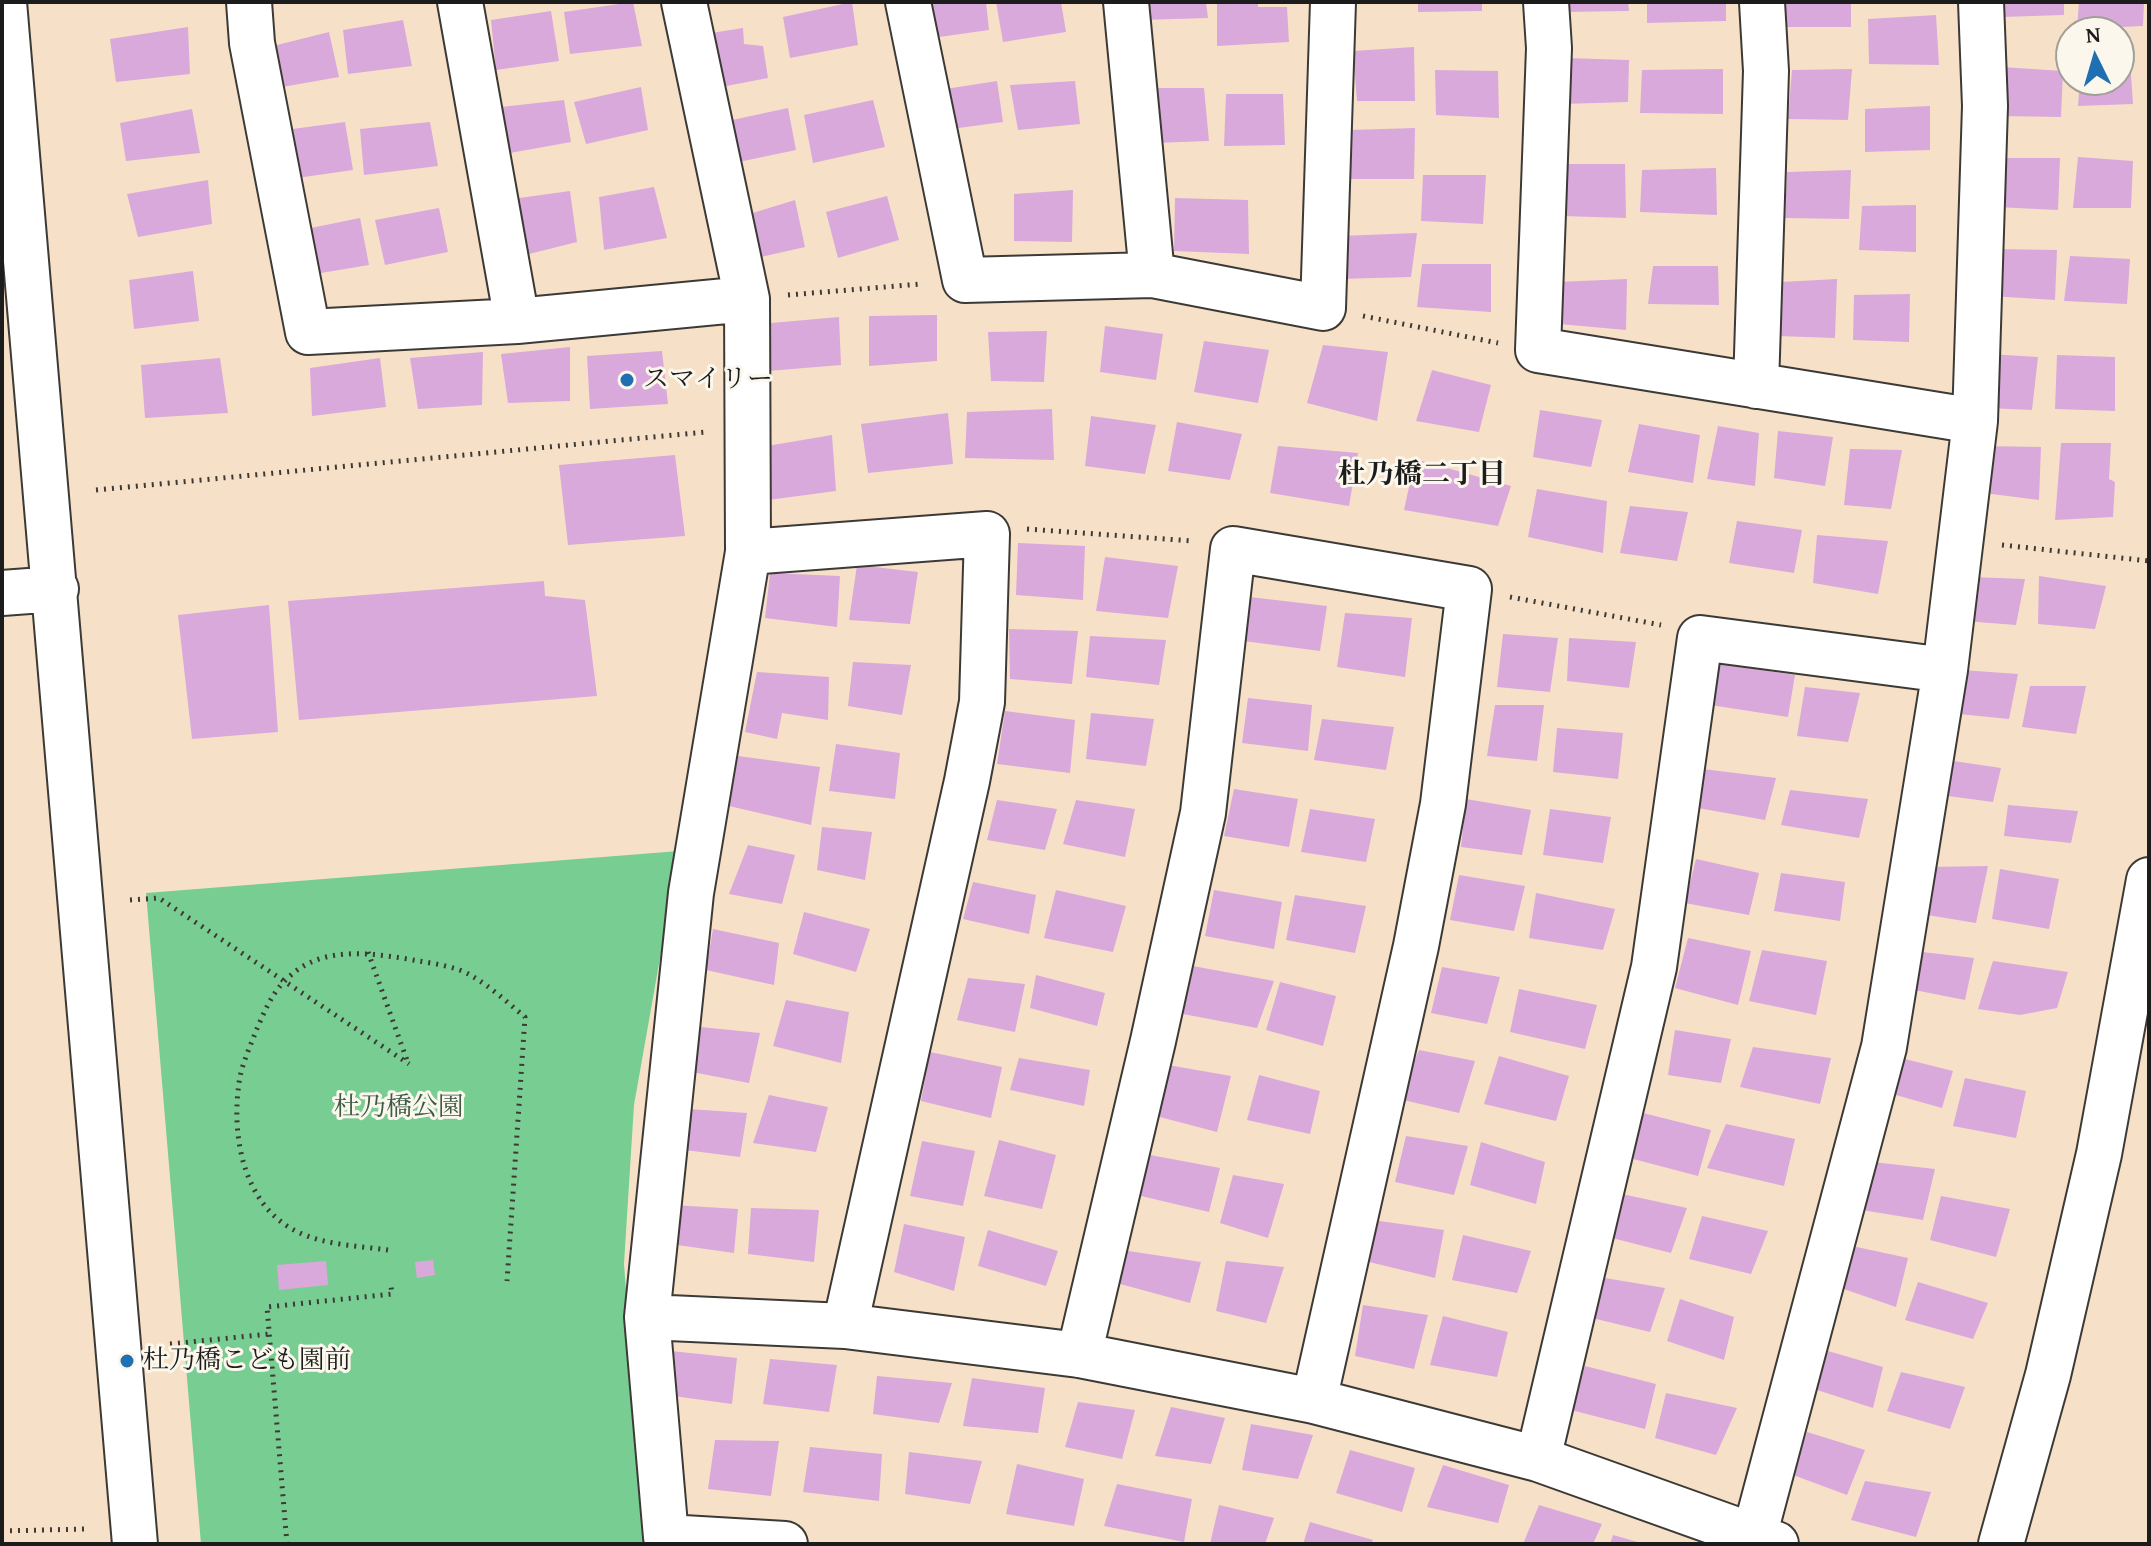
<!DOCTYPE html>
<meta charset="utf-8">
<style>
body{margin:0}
#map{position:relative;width:2151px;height:1546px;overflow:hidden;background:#f6e1c8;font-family:"Gentium Book Plus",serif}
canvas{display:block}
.frame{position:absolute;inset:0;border:4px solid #1c1c1c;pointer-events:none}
.north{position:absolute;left:2055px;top:16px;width:80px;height:80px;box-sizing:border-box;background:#fbf7ec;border:2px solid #a29f99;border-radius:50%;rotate:355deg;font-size:22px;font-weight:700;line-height:32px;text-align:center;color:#1c1c1c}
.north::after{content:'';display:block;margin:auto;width:28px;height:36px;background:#1f6fb2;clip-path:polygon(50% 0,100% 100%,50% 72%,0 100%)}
</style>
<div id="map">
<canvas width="2151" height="1546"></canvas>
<div class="frame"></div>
<div class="north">N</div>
</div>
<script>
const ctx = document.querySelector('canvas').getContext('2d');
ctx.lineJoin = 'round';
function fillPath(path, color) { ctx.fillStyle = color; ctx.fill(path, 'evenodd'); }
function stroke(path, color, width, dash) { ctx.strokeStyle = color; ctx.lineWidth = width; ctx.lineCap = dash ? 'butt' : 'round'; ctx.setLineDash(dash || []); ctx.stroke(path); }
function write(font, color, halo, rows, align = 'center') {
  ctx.font = font + ' "Gentium Book Plus","Noto Serif JP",serif'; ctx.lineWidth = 6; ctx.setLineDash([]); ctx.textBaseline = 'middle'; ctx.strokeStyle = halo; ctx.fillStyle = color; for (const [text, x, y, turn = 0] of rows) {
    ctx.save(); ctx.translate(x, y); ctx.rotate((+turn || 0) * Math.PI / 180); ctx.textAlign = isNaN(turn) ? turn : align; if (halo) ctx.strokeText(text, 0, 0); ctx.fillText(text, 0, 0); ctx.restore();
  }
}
const green = new Path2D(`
 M679,851L634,1105L624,1264L645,1544H201L146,893Z`);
const building = new Path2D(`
 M633,2L642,46L570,54L564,12Z
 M852,2L858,45L790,58L783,17Z
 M927,2H986L989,30L932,38Z
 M996,2H1061L1066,32L1003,42Z
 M1140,2H1206L1208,18L1141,20Z
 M1217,2H1258V7H1287L1289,42L1217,46Z
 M1418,2H1482V11L1418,12Z
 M1561,2H1628L1629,11L1561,12Z
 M1647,2H1726V21L1647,23Z
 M1782,2H1851V27H1780Z
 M2001,2H2064V15L2002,17Z
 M2079,2H2144L2143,26L2077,29Z
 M551,11L559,61L496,70L491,20Z
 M1936,15L1939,65L1869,64L1868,19Z
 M403,20L412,66L348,74L343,30Z
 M188,27L190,74L116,82L110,39Z
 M743,28L744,44L763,46L768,78L716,88L705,34Z
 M329,32L339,77L271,89L265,48Z
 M1414,47L1415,101H1357L1353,51Z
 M1566,58L1629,60L1628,102L1563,104Z
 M2130,60L2133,104L2078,106L2080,80H2119V62Z
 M2002,67L2063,71L2061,117L2000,116Z
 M1723,69V114L1640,113L1642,70Z
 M1852,69L1848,120L1788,119L1792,70Z
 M1435,70L1498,71L1499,118L1436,115Z
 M997,81L1003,122L944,130L939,90Z
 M1075,81L1080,124L1018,130L1010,85Z
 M641,87L648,130L586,144L574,102Z
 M1152,88H1204L1209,141L1154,143Z
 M1226,94H1283L1285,145L1224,146Z
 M564,100L571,142L510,153L501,107Z
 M873,100L885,147L813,163L804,115Z
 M1930,106V150L1865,152V109Z
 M788,108L796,150L729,164L723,122Z
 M192,109L200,153L126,161L120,123Z
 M345,122L353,170L290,179L285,130Z
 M430,122L438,166L364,175L360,129Z
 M1415,128L1414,179H1351L1349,130Z
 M2078,157L2133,161L2131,208H2073Z
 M1994,158H2060L2058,210L1996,207Z
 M1565,164H1625L1626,218L1562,216Z
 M1716,168L1717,215L1640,212L1642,170Z
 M1851,170L1849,219L1785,218L1787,172Z
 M1423,175H1486L1483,224L1421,221Z
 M208,180L212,224L138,237L127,194Z
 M654,187L667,238L604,250L599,197Z
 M1073,190L1072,242L1014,241V194Z
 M570,191L577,242L521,256L512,199Z
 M887,196L899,240L838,258L826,212Z
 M1175,198L1248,200L1249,254L1174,251Z
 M795,200L805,247L752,259L743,216Z
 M1916,205V252L1859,250L1862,206Z
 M439,208L448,252L385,265L375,220Z
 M360,218L369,265L309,275L301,230Z
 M1417,233L1411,277L1338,279L1340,236Z
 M1994,249L2057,250L2055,300L1991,296Z
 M2070,256L2130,259L2127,304L2064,301Z
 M1422,264H1491V312L1417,307Z
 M1653,266H1718L1719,305L1648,304Z
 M193,271L199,321L134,329L129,280Z
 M1627,279L1626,330L1559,324L1557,282Z
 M1837,279L1835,338L1777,336L1781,282Z
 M1910,294L1909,342L1853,340L1854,295Z
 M937,315V361L869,366V316Z
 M839,317L841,365L768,371L760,324Z
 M1105,326L1163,334L1156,380L1100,372Z
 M1047,331L1044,382L991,381L988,332Z
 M1204,341L1269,350L1258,403L1194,392Z
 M1323,345L1388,352L1377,421L1307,403Z
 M570,347V401L508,403L501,354Z
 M662,351L668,404L590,409L587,356Z
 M483,352L482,405L418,409L410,358Z
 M1989,354L2038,357L2032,410L1987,408Z
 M2057,355L2115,357V411L2055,409Z
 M220,358L228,413L145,418L141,365Z
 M380,358L386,407L312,416L310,368Z
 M1432,370L1491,385L1479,432L1416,421Z
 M1052,409L1054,460L965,458L967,412Z
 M1540,410L1602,420L1591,467L1533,457Z
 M948,413L953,464L868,473L861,424Z
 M1091,416L1156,425L1145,474L1085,466Z
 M1177,422L1242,434L1230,480L1168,471Z
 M1639,424L1700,435L1693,483L1628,472Z
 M1718,426L1759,433L1755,486L1707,479Z
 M1778,431L1833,437L1825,486L1774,478Z
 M832,435L836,491L768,500L767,446Z
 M2061,443H2111L2109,479L2115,482L2113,517L2055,520Z
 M1278,446L1358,453L1349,506L1270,493Z
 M1984,446L2041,447L2039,500L1984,493Z
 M1850,449L1902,450L1891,509L1844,505Z
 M675,455L685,536L568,545L559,465Z
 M1415,459L1511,486L1498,526L1404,510Z
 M1537,489L1607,501L1603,553L1528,537Z
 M1630,506L1688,512L1677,561L1620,553Z
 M1737,521L1802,530L1794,573L1729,563Z
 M1817,535L1888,541L1878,594L1813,583Z
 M1018,543L1085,546L1083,600L1016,595Z
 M1105,557L1178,566L1168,618L1096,611Z
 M857,565L918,572L910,624L849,620Z
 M770,573L840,576L837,627L765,618Z
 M2039,576L2106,586L2095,629L2038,624Z
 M1971,577L2025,579L2016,625L1964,621Z
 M544,581L545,596L585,600L597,696L299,720L288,601Z
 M1241,596L1327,606L1320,651L1236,640Z
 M269,605L278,732L192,739L178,615Z
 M1345,613L1412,618L1405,677L1337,667Z
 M1009,629L1078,631L1072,684L1010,679Z
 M1503,634L1558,638L1550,692L1497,687Z
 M1090,636L1166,640L1159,685L1086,677Z
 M1569,638L1636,642L1629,688L1567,681Z
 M853,662L911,665L902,715L848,706Z
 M1715,663L1795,675L1788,717L1704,704Z
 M1962,670L2018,674L2009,719L1959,714Z
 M757,672L829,677L828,720L782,713L777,739L745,732Z
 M2030,686H2086L2076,734L2022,727Z
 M1805,687L1860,693L1848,742L1797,736Z
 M1248,698L1312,705L1308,751L1242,743Z
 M1495,705H1544L1537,761L1487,756Z
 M1005,711L1075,720L1070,773L997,764Z
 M1091,713L1154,719L1146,766L1086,759Z
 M1322,719L1394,727L1386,770L1314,760Z
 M1557,728L1623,733L1618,779L1553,772Z
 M836,744L900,753L895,799L829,791Z
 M738,756L820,767L811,825L729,806Z
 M1940,759L2001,768L1993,802L1933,794Z
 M1703,769L1776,778L1765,820L1698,808Z
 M1234,789L1298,799L1289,847L1224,836Z
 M1790,790L1868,799L1859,838L1781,825Z
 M1466,799L1531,810L1522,855L1461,847Z
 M997,800L1057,809L1045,850L987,840Z
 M1076,800L1135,809L1125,857L1063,844Z
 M2008,805L2078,811L2071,843L2004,836Z
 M1310,809L1375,819L1366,862L1301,852Z
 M1550,809L1611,817L1603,863L1543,855Z
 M822,827L872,832L865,880L817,870Z
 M748,845L795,855L782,904L729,894Z
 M1696,859L1759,873L1749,915L1685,903Z
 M1988,866L1976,923L1921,914L1927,867Z
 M2000,869L2059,879L2049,929L1992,919Z
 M1781,873L1845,882L1840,921L1774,911Z
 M1459,875L1525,886L1514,931L1450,920Z
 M973,882L1036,895L1029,934L963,919Z
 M1056,890L1126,906L1113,952L1044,938Z
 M1214,890L1282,902L1274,949L1205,936Z
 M1536,893L1615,909L1603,950L1529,938Z
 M1295,895L1366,906L1355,953L1286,940Z
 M804,912L870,929L856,972L793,954Z
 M713,929L779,943L774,985L706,970Z
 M1688,938L1751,951L1738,1005L1675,988Z
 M1762,950L1827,961L1816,1015L1749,1001Z
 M1914,951L1974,958L1965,1000L1904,988Z
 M1993,961L2068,972L2057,1008L2020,1015L1978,1009Z
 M1193,966L1274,981L1257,1028L1183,1014Z
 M1442,967L1500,977L1487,1024L1431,1013Z
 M1036,975L1105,993L1097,1026L1030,1008Z
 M968,978L1025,984L1015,1032L957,1020Z
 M1280,982L1336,996L1323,1046L1266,1030Z
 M1519,989L1597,1005L1585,1049L1510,1032Z
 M786,1000L849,1012L841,1063L773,1046Z
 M701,1027L760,1033L749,1083L692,1072Z
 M1675,1030L1731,1039L1721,1083L1668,1075Z
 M1753,1047L1831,1058L1820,1104L1740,1087Z
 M1419,1050L1475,1061L1459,1113L1399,1099Z
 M930,1052L1002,1067L991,1118L921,1101Z
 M1499,1056L1569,1076L1556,1121L1484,1104Z
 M1897,1057L1953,1071L1942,1108L1885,1092Z
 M1019,1058L1090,1070L1084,1106L1010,1090Z
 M1168,1065L1231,1076L1217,1132L1156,1116Z
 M1259,1075L1320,1091L1310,1134L1247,1120Z
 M1965,1078L2026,1091L2016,1138L1953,1126Z
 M769,1095L828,1107L816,1152L753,1143Z
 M689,1109L747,1113L740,1157L685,1150Z
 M1635,1111L1711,1130L1698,1176L1622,1156Z
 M1726,1124L1795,1139L1784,1186L1707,1168Z
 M1406,1136L1468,1146L1454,1195L1395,1182Z
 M999,1140L1056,1155L1042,1209L984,1196Z
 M922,1141L975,1151L963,1206L910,1196Z
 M1481,1142L1545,1162L1536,1204L1470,1185Z
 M1150,1155L1220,1168L1209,1212L1141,1196Z
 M1873,1162L1935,1169L1923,1220L1862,1210Z
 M1233,1175L1284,1184L1268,1238L1220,1223Z
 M1622,1194L1687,1208L1671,1253L1608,1237Z
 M1941,1196L2010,1209L1996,1257L1930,1240Z
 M673,1205L738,1209L734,1253L670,1244Z
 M751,1208L819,1210L814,1262L748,1254Z
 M1702,1216L1768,1231L1751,1274L1689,1259Z
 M1372,1220L1444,1230L1435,1278L1365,1261Z
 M904,1224L965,1237L954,1291L894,1272Z
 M988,1230L1058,1251L1046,1286L978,1266Z
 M1463,1235L1531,1251L1517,1293L1452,1280Z
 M1852,1246L1908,1258L1896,1307L1838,1287Z
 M1122,1250L1201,1262L1190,1303L1113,1282Z
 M433,1260L435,1275L417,1278L415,1262Z
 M326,1261L328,1285L279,1290L277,1265Z
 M1226,1261L1284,1267L1266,1323L1216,1311Z
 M1599,1277L1665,1288L1650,1332L1592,1318Z
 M1918,1282L1988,1303L1973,1339L1905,1320Z
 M1680,1299L1734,1317L1724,1360L1667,1341Z
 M1363,1305L1428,1315L1414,1369L1355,1356Z
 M1443,1316L1508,1332L1497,1377L1430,1365Z
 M671,1351L737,1358L732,1404L666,1395Z
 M1828,1351L1883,1367L1873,1408L1814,1389Z
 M770,1359L837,1365L829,1412L763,1404Z
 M1585,1366L1656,1384L1645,1429L1571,1410Z
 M1901,1372L1965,1387L1950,1429L1887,1411Z
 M877,1376L952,1383L939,1423L873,1414Z
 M972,1378L1045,1388L1038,1433L963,1426Z
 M1666,1393L1737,1408L1716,1455L1655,1438Z
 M1078,1402L1135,1410L1122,1459L1065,1447Z
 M1171,1407L1225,1418L1211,1464L1155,1456Z
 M1251,1424L1313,1435L1298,1479L1242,1470Z
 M1807,1432L1865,1450L1847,1495L1793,1475Z
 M715,1440L779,1441L771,1496L708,1489Z
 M810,1447L882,1454L879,1501L803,1492Z
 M1350,1450L1415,1468L1402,1512L1336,1493Z
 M909,1452L982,1461L970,1504L905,1494Z
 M1017,1464L1084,1479L1074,1526L1006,1514Z
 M1443,1465L1509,1485L1498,1523L1427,1507Z
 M1865,1481L1931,1492L1916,1537L1851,1520Z
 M1117,1484L1192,1499L1184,1542L1104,1526Z
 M1219,1505L1274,1518L1265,1544H1210Z
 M1539,1505L1602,1524L1593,1544H1523Z
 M1310,1522L1373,1540L1371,1544H1303Z
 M1613,1535L1641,1543V1544H1610Z`);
const path = new Path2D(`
 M788,295L921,284
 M1363,316L1498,343
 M96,490L706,432
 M1027,529L1193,541
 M2002,545L2149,561
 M1510,597L1661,625
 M130,900L159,898L409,1064
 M368,952L408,1063
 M388,1250C359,1246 324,1245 298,1232C244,1207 231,1137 239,1083C241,1066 250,1047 256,1031C265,1010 273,990 291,975C326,944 378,954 419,961C436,964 458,967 472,976C491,987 508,1003 525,1017L507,1281
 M170,1344L269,1334
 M2,1531L86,1529
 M287,1544L267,1307L392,1294L391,1286`);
const minor = new Path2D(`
 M4,2L135,1544
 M249,2L252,43L308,332L517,321L747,299
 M460,2L517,321
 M684,2L747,299L748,552L691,893L647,1317L666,1537L785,1544
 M908,2L965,280L1152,275L1323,308L1333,2
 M1126,2L1152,275
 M1546,2L1549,48L1538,350L1975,421
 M1756,386L1766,71L1762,2
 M748,552L987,534L982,702L967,781L845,1326
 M2,593L56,589
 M647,1317L845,1326L1079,1355L1314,1401L1538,1459L1776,1544
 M1079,1355L1153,1041L1203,813L1233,549L1469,589L1443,804L1416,946L1314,1401
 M1538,1459L1654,967L1700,638L1945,670
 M1752,1544L1884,1047L1945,670L1975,421L1985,106L1981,2
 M2001,1544L2048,1375L2099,1154L2149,880`);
const markers = [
 [627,380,8,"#1f6fb2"],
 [127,1361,8,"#1f6fb2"]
];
const poiNames = [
 ["スマイリー",643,380],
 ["杜乃橋こども園前",143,1361]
];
const parkNames = [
 ["杜乃橋公園",399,1108]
];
const neighbourhoodNames = [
 ["杜乃橋二丁目",1422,476]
];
fillPath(green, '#78ce92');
fillPath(building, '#d9a9db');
stroke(minor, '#3d3a36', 48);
stroke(path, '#3d3a36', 5, [2, 6]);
stroke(minor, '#fff', 44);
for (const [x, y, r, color] of markers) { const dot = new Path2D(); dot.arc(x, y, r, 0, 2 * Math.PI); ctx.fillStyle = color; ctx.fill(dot); stroke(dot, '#fbf7ec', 3); }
write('26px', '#1c1c1c', '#fbf7ec', poiNames, 'left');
write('26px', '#3c5a45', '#fbf7ec', parkNames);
write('bold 28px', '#1c1c1c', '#fbf7ec', neighbourhoodNames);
</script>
